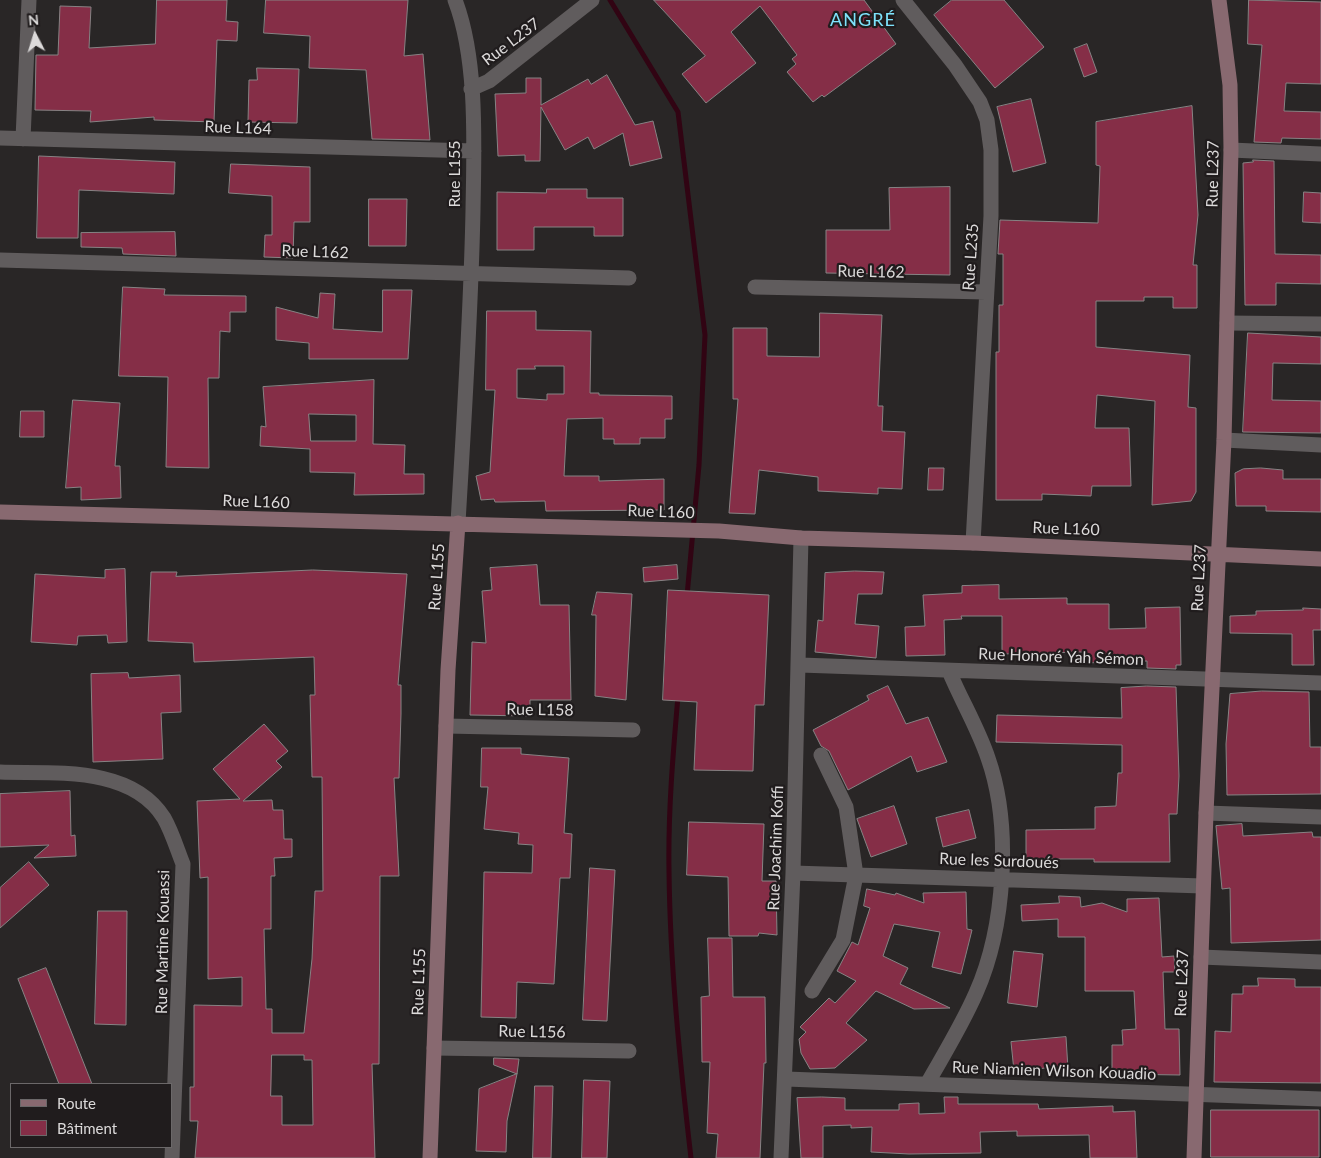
<!DOCTYPE html>
<meta charset="utf-8">
<style>
body{margin:0}
#map{position:relative;width:1321px;height:1158px;overflow:hidden;background:#292626;font-family:Lato,sans-serif}
canvas{display:block}
.legend{position:absolute;left:10px;top:1083px;width:162px;height:65px;box-sizing:border-box;background:#201c1d;border:1px solid #6b6869;margin:0;padding:6px 9px;list-style:none;font-size:15px;color:#dcdada}
.legend li{display:flex;align-items:center;gap:10px;height:25px}
.legend b{width:25px;border:1px solid #6b6869}
.north{position:absolute;left:10px;top:10px;width:50px;height:50px;-webkit-text-stroke:4px #201c1d;paint-order:stroke;rotate:355deg;font-size:14px;font-weight:700;line-height:20px;text-align:center;color:#dcdada}
.north::after{content:'';display:block;margin:auto;width:18px;height:22px;background:#dcdada;clip-path:polygon(50% 0,100% 100%,50% 72%,0 100%)}
</style>
<div id="map">
<canvas width="1321" height="1158"></canvas>
<ul class="legend">
<li><b style="height:6px;background:#886970"></b>Route</li>
<li><b style="height:14px;background:#852e47"></b>Bâtiment</li>
</ul>
<div class="north">N</div>
</div>
<script>
const ctx = document.querySelector('canvas').getContext('2d');
ctx.lineJoin = 'round';
function stroke(path, color, width, dash) { ctx.strokeStyle = color; ctx.lineWidth = width; ctx.lineCap = dash ? 'butt' : 'round'; ctx.setLineDash(dash || []); ctx.stroke(path); }
function fillPath(path, color) { ctx.fillStyle = color; ctx.fill(path, 'evenodd'); }
function write(font, color, halo, rows, align = 'center') {
  ctx.font = font + ' Lato,sans-serif'; ctx.lineWidth = 4.5; ctx.setLineDash([]); ctx.textBaseline = 'middle'; ctx.strokeStyle = halo; ctx.fillStyle = color; for (const [text, x, y, turn = 0] of rows) {
    ctx.save(); ctx.translate(x, y); ctx.rotate((+turn || 0) * Math.PI / 180); ctx.textAlign = isNaN(turn) ? turn : align; if (halo) ctx.strokeText(text, 0, 0); ctx.fillText(text, 0, 0); ctx.restore();
  }
}
const stream = new Path2D(`
 M610,0L678,112L705,335L699,465L687,596
 M678,696C673,754 668,812 669,870C670,966 680,1063 691,1158`);
const building = new Path2D(`
 M157,0H227L226,21L238,22L237,41L217,40L214,122L154,120V117L90,122L91,111L35,110L36,55H58L60,6L91,7L89,48L155,44Z
 M266,0H408L404,56L423,54L430,140L372,139L366,70L309,68L310,36L264,33Z
 M654,0H864L896,44L824,97L822,95L813,102L787,72L796,64L792,59L797,55L760,6L731,32L756,63L706,103L682,74L705,56Z
 M952,0H1004L1044,47L995,88L934,15Z
 M1249,0L1321,2V84L1286,83L1284,111L1321,112V139L1282,138L1281,143L1254,142L1262,45L1248,44Z
 M1087,44L1097,72L1084,77L1074,49Z
 M257,68L299,69L297,123L248,122L249,80H257Z
 M607,75L635,125L653,121L662,158L630,166L623,133L594,149L588,137L565,150L541,107L540,161H525V155L498,156L495,94L526,93V78H541V105L588,79L591,84Z
 M1031,99L1046,163L1013,172L997,107Z
 M1192,106L1198,215L1193,265H1197V308H1173V297H1144V301H1096V347L1190,355L1188,407L1196,408V492L1191,501L1152,505L1155,401L1097,395L1095,428H1129L1131,486H1092L1091,496L1042,494V500H996V352H999V305H1003V254H998L1000,220L1098,223L1100,166L1096,165V122Z
 M39,156L175,162L174,194L79,190L78,238H37Z
 M1253,160L1274,161L1275,254L1321,255V284L1276,283V305H1245L1243,163L1253,162Z
 M231,164L310,167V222H294L293,258L264,257L265,235H272V196L229,193Z
 M950,187V275L826,273V230H890L889,188Z
 M547,189H587V198H623V236H594V227H534V250H497V192L546,193Z
 M1304,192L1321,193V223L1303,222Z
 M369,199H407L406,246H369Z
 M175,232L176,256L123,254L122,248L81,247V233Z
 M123,287L165,289L164,295L246,296V312H230V332L220,331L219,378H208L209,468L166,467L168,377L119,376Z
 M383,290H412L408,359H309V343L276,340V307L318,318L320,293L335,294L333,329L382,332Z
 M487,311H536V330L591,331L590,393H599V395L672,396V419H665V438H640V444H614V439H603V418L567,419L564,476H599V481L664,479V510L546,511L545,501L502,502H495L494,499L481,500L476,476L490,472L495,390H486ZM535,366H564V394H547V400L517,398V369H535Z
 M820,313L882,315L878,406H883L882,431L905,432L902,489L878,488V494L818,491V477L759,470L755,514L729,513L738,399H733V328H767V356L819,357Z
 M1248,333L1321,337V364L1273,363L1272,400L1321,401V433L1243,432Z
 M374,380L373,444L405,445L404,474H424V494L354,495L355,473L310,472V449L260,446L261,426L266,427L263,387ZM309,414L356,415V441H311Z
 M73,400L120,403L115,466H120L121,498L81,500V487L66,488Z
 M21,411H44V437H20Z
 M929,468H944L943,490H928Z
 M1261,468L1283,470V479H1321V512L1266,511V506H1236L1235,473L1243,469Z
 M537,565L540,605H569L571,700H530V716L470,715L472,642L486,643L482,591L492,590L490,568Z
 M677,565L678,579L644,582L643,568Z
 M125,569L127,642L108,643L107,635L78,636L77,645L31,642L35,574L105,578V570Z
 M313,570L407,574L398,685H401V714L399,778H394L399,876H380L379,1064H372L375,1158H195L198,1121H190V1087H194V1005L242,1006V977L208,979V877L200,878L197,801L240,799L213,769L264,724L288,751L276,761L282,767L243,801L272,800L273,810H283L284,839H292V857L274,858L275,876H271V929H264L266,1009H272V1033H304L312,959L315,891H323L322,777H312L310,695H315L314,657L194,662L193,643L148,641L151,572H177L176,576ZM272,1055H304V1060H312L313,1125H282V1096H271Z
 M855,571L884,572L882,594H858L855,624L879,626L876,658L815,652L818,620L823,621L825,573Z
 M999,585V599L1067,598V604H1109V629L1146,628L1145,608L1180,607L1181,665H1176V669L1147,668V661L1084,663L1083,652L1002,654V616H961L962,619L944,620L945,655L906,656L905,627L925,626L923,595L962,593V586Z
 M668,590L769,595L764,705H755L753,771L694,770L697,702L663,700Z
 M597,592L632,594L626,700L595,696L596,615H592Z
 M1303,608L1321,609V630H1313L1314,665H1292V634L1230,633V616L1256,615V611L1303,610Z
 M128,673L129,678L180,675L181,712L161,713L163,759L93,762L91,674Z
 M888,686L906,724L928,717L947,762L917,772L911,756L848,790L829,751L821,746L813,730L869,700L867,696Z
 M1147,686L1176,687L1179,776L1177,814H1169L1170,862H1094V859H1026V830L1095,829V807L1116,806L1118,773H1122V745L996,742L997,715L1122,718L1121,688Z
 M1262,691L1309,692L1310,747H1321V794L1227,795L1226,744L1230,694Z
 M482,748H521V754L569,758L564,833L572,834L570,878H560L554,984L517,982L516,1018L481,1017L484,872L532,873L533,845L518,844L519,833L484,829L488,787H481Z
 M70,791L71,836L75,835L76,856L34,858L49,845L0,847V794Z
 M894,806L907,844L871,857L857,819Z
 M969,810L976,838L943,847L936,818Z
 M689,822L764,824L762,881H776L777,935L759,933L758,936H729L728,877L687,875Z
 M1242,824L1243,836L1312,832L1313,837H1321V940L1231,943L1230,888L1222,889L1216,826Z
 M29,862L49,885L0,928V888Z
 M590,868L615,870L607,1021L583,1020Z
 M867,889L895,895L896,893L924,903L923,893L966,892L967,929L972,930L961,974L932,967L940,932L894,924L883,956L908,968L900,984L950,1008L914,1009L876,991L846,1023L867,1040L835,1068L810,1069L801,1053L799,1039L806,1032L800,1027L829,998L835,1003L856,981L837,971L852,942L858,945L870,908L864,906Z
 M1059,896L1080,897L1081,907L1102,903L1127,912V899L1159,898L1162,957L1174,956L1175,972H1163L1165,1029H1179L1180,1075L1112,1074V1045H1123L1122,1030L1136,1029L1134,991H1085V937H1058V919L1022,921L1021,905L1059,903Z
 M98,911H127L126,1025L95,1024Z
 M708,938H732L733,997H765L766,1063H764L760,1158H716L718,1134L707,1133L710,1062H702L701,997L709,996Z
 M1014,951L1043,954L1037,1007L1008,1003Z
 M46,968L92,1084H59L18,979Z
 M1258,978L1295,979V987H1321V1083L1214,1082L1215,1031L1231,1032L1232,994H1243V986H1258Z
 M1066,1037L1068,1069L1046,1071V1068L1014,1071L1011,1042Z
 M494,1058L519,1059L517,1074L494,1065Z
 M517,1074L507,1121L506,1152L476,1151L479,1089Z
 M584,1080L610,1081L607,1158H582Z
 M535,1086H553L551,1158H533Z
 M822,1097L845,1098V1110H899V1104L919,1103V1114L945,1113L944,1097H958V1104H1038L1039,1109L1113,1106V1112L1135,1111L1137,1158H1090L1089,1135L1017,1136V1131L980,1132L981,1153L909,1154L871,1152L872,1127L851,1128V1125L823,1126V1158H801L797,1098Z
 M1211,1110H1319V1157H1211Z`);
const street = new Path2D(`
 M455,0C478,60 474,146 473,210C471,314 464,419 458,523
 M903,0L955,65L980,102L987,120L991,150V216L973,543
 M471,89L489,81L592,0
 M0,138L474,151
 M23,139L29,0
 M1231,150L1321,154
 M0,260L629,278
 M755,287L986,292
 M1227,323L1321,324
 M1224,440L1321,445
 M800,665L1321,683
 M446,726L633,730
 M0,772C53,774 131,765 164,818C172,832 177,849 183,864L172,1158
 M1206,813L1321,817
 M793,873L1203,886
 M1201,957L1321,962
 M812,991L843,940L856,875L846,807L821,755
 M434,1048L629,1051
 M786,1079L1321,1099
 M927,1084C944,1054 962,1025 976,993C1005,928 1012,826 988,758C978,728 961,700 949,671
 M781,1158L793,873L801,538`);
const secondary = new Path2D(`
 M0,512L719,531L801,538L973,543L1321,559
 M430,1158L448,670L458,523
 M1194,1158L1206,813L1224,440L1231,150L1230,85L1219,0`);
const streetNames = [
 ["Rue L237",511,42,-37],
 ["Rue L164",238,128,2],
 ["Rue L155",455,174,-90],
 ["Rue L237",1213,174,-89],
 ["Rue L162",315,252,2],
 ["Rue L235",971,257,-86],
 ["Rue L162",871,272,1],
 ["Rue L160",256,502,2],
 ["Rue L160",661,512,2],
 ["Rue L160",1066,529,2],
 ["Rue L155",437,577,-86],
 ["Rue L237",1199,578,-87],
 ["Rue Honoré Yah Sémon",1061,657,2],
 ["Rue L158",540,710,1],
 ["Rue Joachim Koffi",776,848,-88],
 ["Rue les Surdoués",999,861,2],
 ["Rue Martine Kouassi",163,942,-89],
 ["Rue L155",419,982,-88],
 ["Rue L237",1182,983,-88],
 ["Rue L156",532,1032,1],
 ["Rue Niamien Wilson Kouadio",1054,1071,2]
];
const neighbourhoodNames = [
 ["ANGRÉ",863,20]
];
stroke(stream, '#310413', 5);
fillPath(building, '#852e47');
stroke(building, '#878384', 1);
stroke(street, '#605c5d', 15);
stroke(secondary, '#886970', 15);
write('16px', '#dcdada', '#201c1d', streetNames);
ctx.letterSpacing = '1px';
write('18px', '#7ee2fb', '#201c1d', neighbourhoodNames);
ctx.letterSpacing = '0px';
</script>
